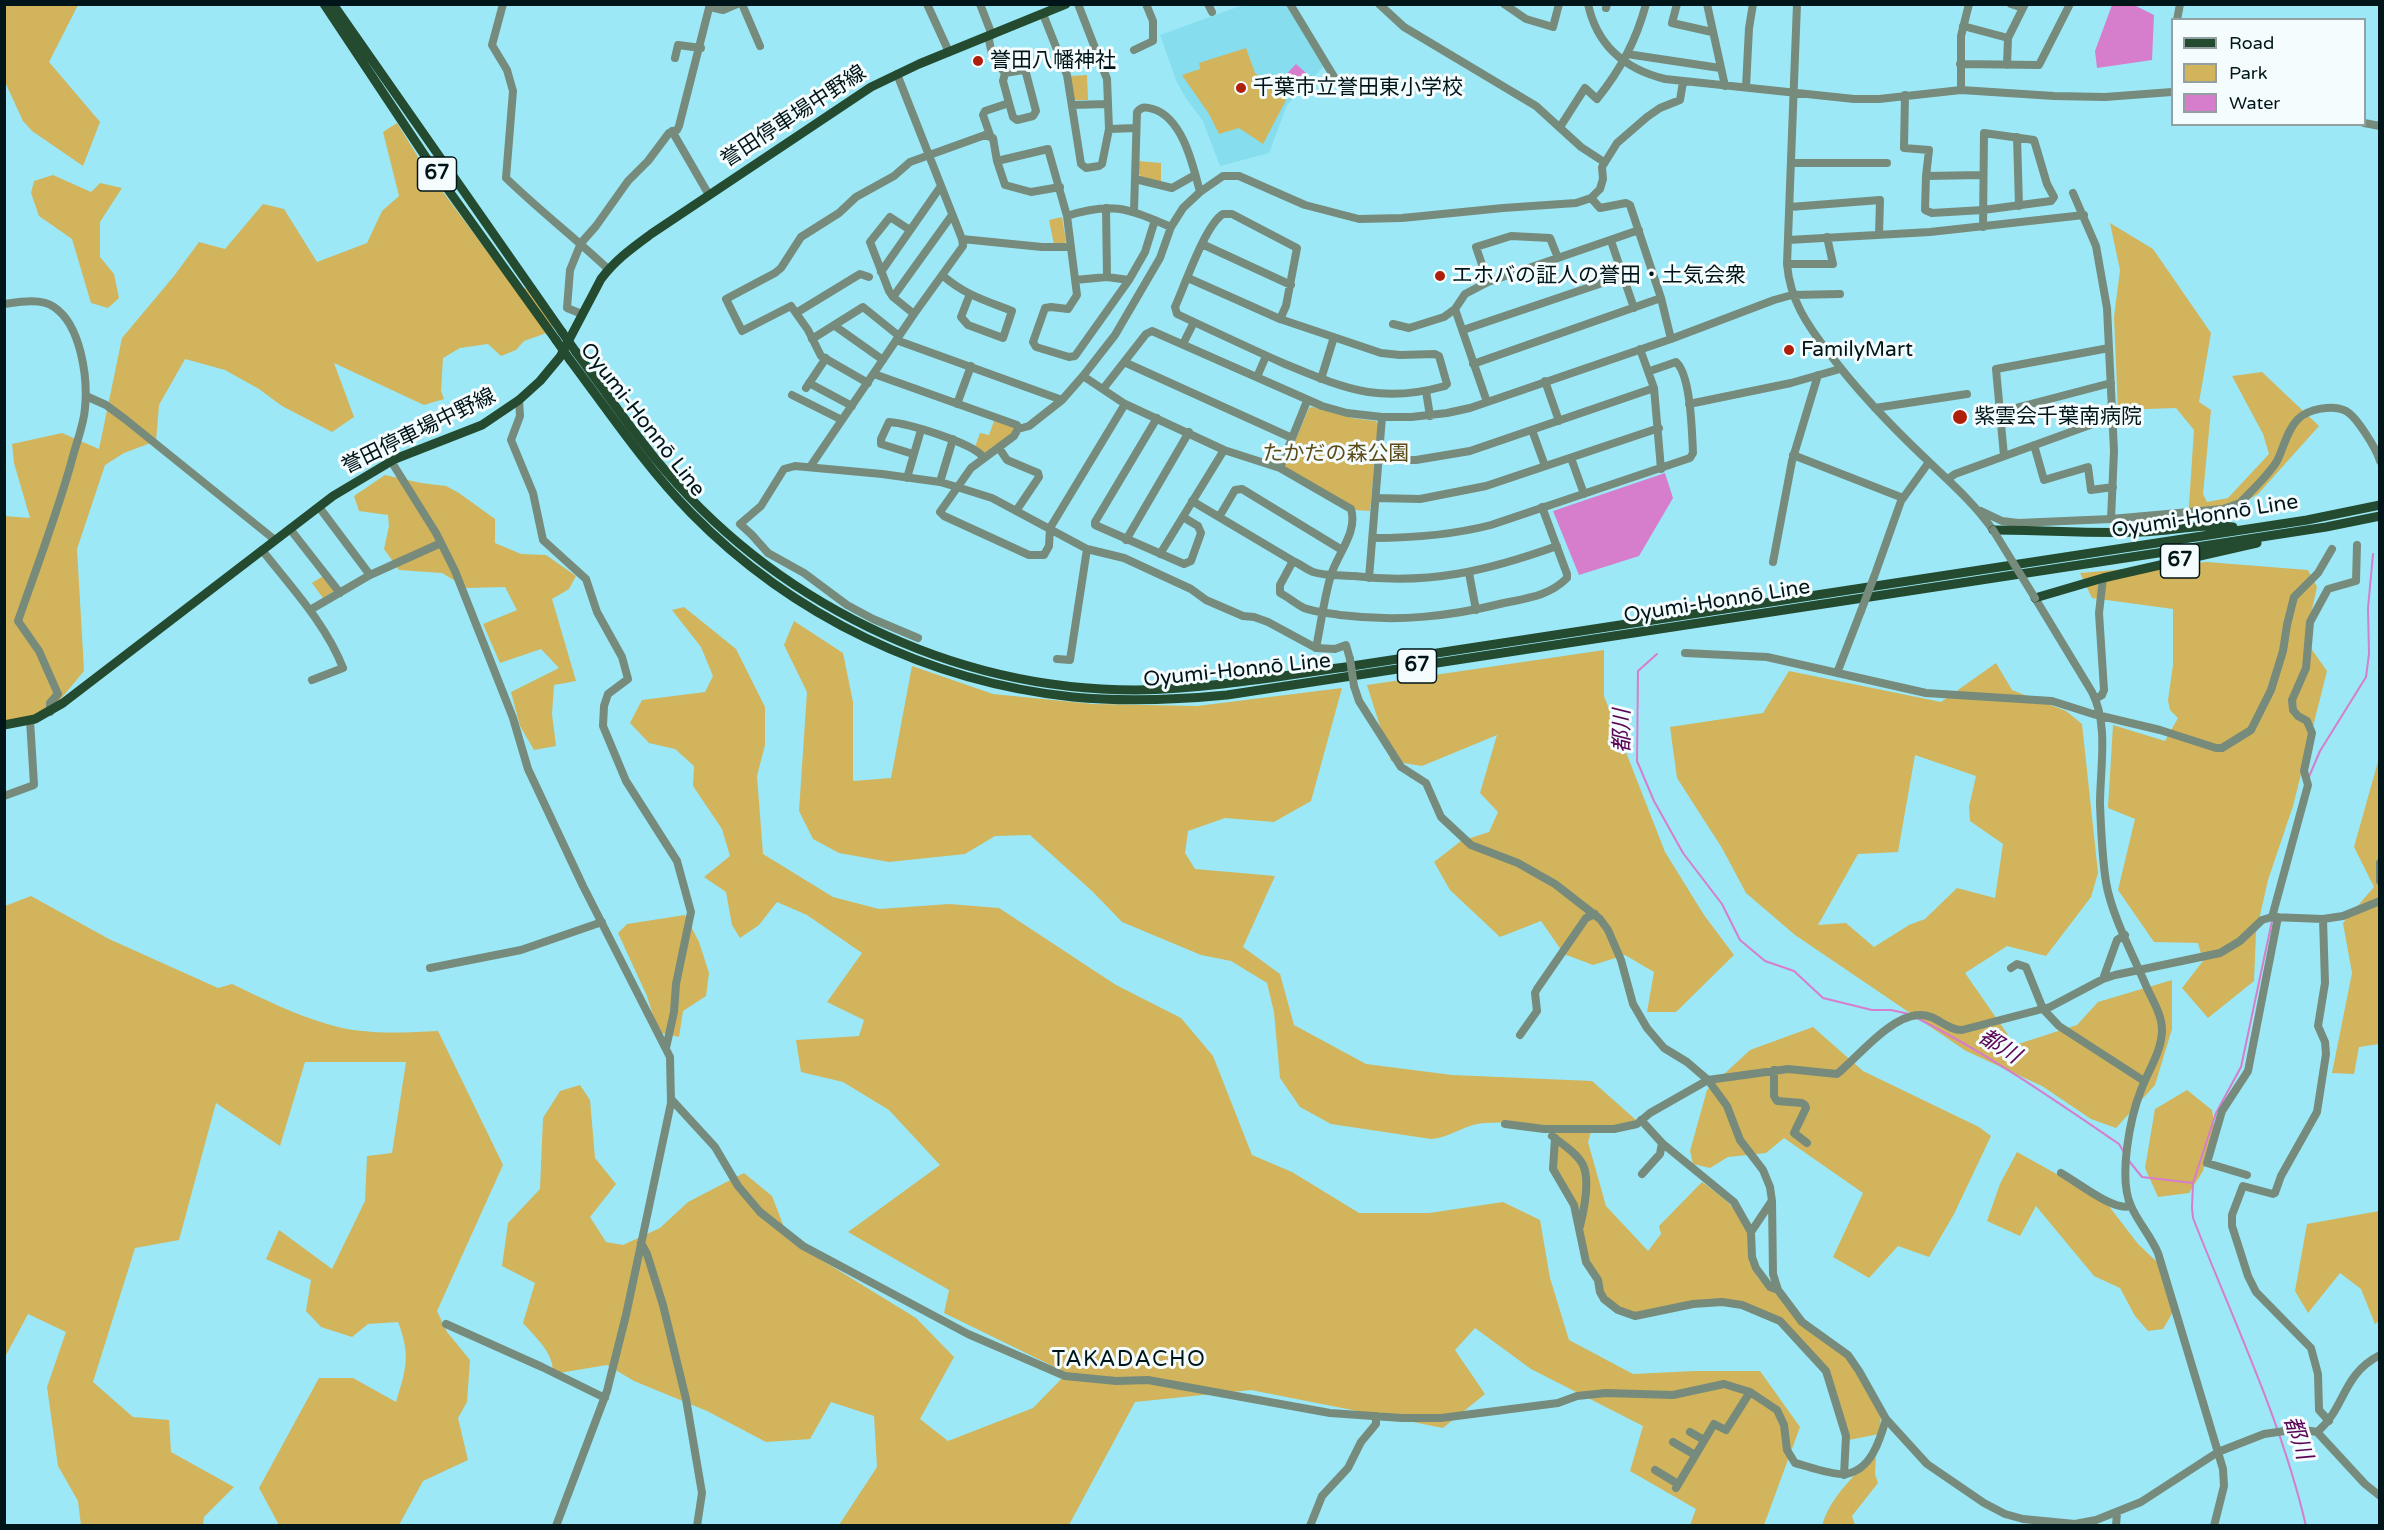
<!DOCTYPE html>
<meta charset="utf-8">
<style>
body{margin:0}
#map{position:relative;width:2384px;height:1530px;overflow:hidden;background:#9ce8f7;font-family:"Varela Round",sans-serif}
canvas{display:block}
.frame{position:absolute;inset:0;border:6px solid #001519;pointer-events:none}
.legend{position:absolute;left:2171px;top:18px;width:195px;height:108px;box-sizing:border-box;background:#f5fcfe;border:2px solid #93a0a2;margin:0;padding:8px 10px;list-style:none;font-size:18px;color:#001519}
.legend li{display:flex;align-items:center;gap:12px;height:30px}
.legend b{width:30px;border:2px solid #93a0a2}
</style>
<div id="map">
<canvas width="2384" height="1530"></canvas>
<div class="frame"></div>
<ul class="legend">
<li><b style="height:8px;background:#244b2f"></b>Road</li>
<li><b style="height:16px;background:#d1b45c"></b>Park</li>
<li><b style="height:16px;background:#d67dcc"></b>Water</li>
</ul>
</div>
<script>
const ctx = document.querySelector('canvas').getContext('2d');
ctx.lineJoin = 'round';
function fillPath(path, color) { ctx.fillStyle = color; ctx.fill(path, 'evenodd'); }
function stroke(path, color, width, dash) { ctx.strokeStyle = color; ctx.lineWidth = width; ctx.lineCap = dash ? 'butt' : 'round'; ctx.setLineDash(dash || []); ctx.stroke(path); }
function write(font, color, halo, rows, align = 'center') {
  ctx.font = font + ' "Varela Round","Noto Sans JP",sans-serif'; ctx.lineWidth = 6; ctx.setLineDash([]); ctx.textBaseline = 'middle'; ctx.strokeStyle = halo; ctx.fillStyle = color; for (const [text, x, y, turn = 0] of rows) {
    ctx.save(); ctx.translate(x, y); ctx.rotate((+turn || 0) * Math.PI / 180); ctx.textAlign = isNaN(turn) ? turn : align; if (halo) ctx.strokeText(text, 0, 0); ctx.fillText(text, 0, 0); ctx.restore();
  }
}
const built = new Path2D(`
 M1243,5H1286L1324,66L1287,105L1269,153L1220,166L1203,121L1185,97L1176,80L1160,35Z`);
const green = new Path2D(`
 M5,4L78,5L49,62L100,122L83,166L32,131L23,121L5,82Z
 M1246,48L1255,73L1286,100L1263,144L1239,128L1219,134L1209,114L1182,75L1200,69L1199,63Z
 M1087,75L1088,100H1074L1069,76Z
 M397,123L423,165L509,281L535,293L554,317L552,331L524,341L516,350L501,356L488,344L460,348L443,358L441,391L444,399L424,405L334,363L354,417L332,432L282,406L259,389L225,370L185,359L159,405L156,441L124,453L105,465L77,549L84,671L59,701L16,726L5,728L4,516L30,518L14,463L12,444L62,433L99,449L122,338L174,276L199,242L225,249L263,204L284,209L317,262L367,243L382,211L399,196L383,132Z
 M1138,161L1161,163V182C1143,178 1137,181 1138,161Z
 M53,175L91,192L100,183L122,188L100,222V257L114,274L119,298L108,308L91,303L72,239L39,216L31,193L34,181Z
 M1062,217L1066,241L1064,244L1054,245L1049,220Z
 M2110,223L2153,249L2211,333L2199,402L2211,410L2203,494L2207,502L2228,498L2269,454L2263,434L2232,376L2262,372L2319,426L2258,494L2221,516L2188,520L2194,430L2176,408L2118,410L2114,317L2120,270Z
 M1312,407L1352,418L1376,421L1378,425L1370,511L1355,510L1286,469L1285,465L1309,408Z
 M994,421L1014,427L1015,430L1010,437L984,454L979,448L975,447L980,433L989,435Z
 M385,475L421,483L446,486L459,493L495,519V543L521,554L546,555L576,576L569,589L552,599L576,681L554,685L552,714L556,746L534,750L520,726L511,692L559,668L541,649L500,663L483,624L517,610L505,587L467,588L442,573L399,570L384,549L389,526L388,515L359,511L354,496Z
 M2207,562L2308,570L2317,587L2305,640L2327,671L2293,806L2268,880L2256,933L2254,981L2208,1018L2182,988L2203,961L2198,943L2154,942L2118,890L2135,819L2108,808L2113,725L2165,741L2178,718L2170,710L2168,700L2173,665V609L2092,598L2080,573Z
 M325,575L336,590L323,598L312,583Z
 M684,607L736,649L765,707V745L757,776L763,854L833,897L879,909L949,904L999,908L1116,985L1181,1018L1213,1056L1252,1155L1292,1172L1359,1213H1429L1503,1202L1540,1220L1550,1278L1569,1340L1633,1374L1694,1371H1760L1800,1427L1764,1525H1690L1696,1509L1630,1471L1643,1426L1531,1369L1475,1328L1455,1350L1485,1394L1443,1428L1251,1390L1135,1402L1069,1525H839L877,1467L874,1416L831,1402L810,1439L766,1442L707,1411L634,1381L607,1365L553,1374C554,1353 537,1339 523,1323L535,1283L502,1266L508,1223L540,1189L543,1118L560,1091L580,1085L590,1100L595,1158L616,1184L590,1217L606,1242L623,1245L660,1228L688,1202L744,1173L772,1196L789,1240L916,1318L954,1357L920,1419L948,1441L1033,1408L1067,1373L944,1313L949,1290L848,1232L940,1165L889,1110L843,1082L801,1072L796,1040L859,1036L864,1020L827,1002L862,953L807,915L777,902L759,925L740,938L732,925L726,892L704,877L730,856L722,829L693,786L694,766L675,749L649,743L630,723L642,700L705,692L713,676L701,647L672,610Z
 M794,621L843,653L853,702V781L891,778L912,666L993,694L1093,704L1197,706L1342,688L1311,801L1274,822L1225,818L1188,831L1185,853L1195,869L1275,876L1243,947L1280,974L1294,1025L1366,1064L1452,1075L1592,1081L1636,1120C1588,1138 1534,1119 1484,1123C1465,1124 1450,1138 1431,1139L1331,1124L1300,1107L1280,1078L1274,1012L1267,983L1231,961L1201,955L1122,922L1093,892L1030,835L995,836L965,854L889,862L839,853L813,839L799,811L807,692L784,645Z
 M1604,650V696L1665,852L1704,915L1734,955L1676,1012H1647L1654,972L1625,955L1593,965L1564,954L1541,921L1500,937L1450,890L1434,862L1461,841L1489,832L1498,812L1480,793L1497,735L1422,766L1391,761L1367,685Z
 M1996,663L2012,690L2066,711L2082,724L2098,873L2091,897L2046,956L2007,946L1965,973L2015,1045L2077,1025L2098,1002L2172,980V1029L2155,1085L2116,1128L2091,1119L2042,1086L1966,1051L1795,935L1746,893L1722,848L1677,778L1670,727L1763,713L1789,671L1941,702ZM1915,755L1976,776L1969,807L1970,821L2003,844L1995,898L1957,888L1925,919L1909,925L1874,947L1846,923L1818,925L1858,854L1898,852Z
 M2379,758V1044L2359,1047L2354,1074L2332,1073L2352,973L2343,923L2374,887L2354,847Z
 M31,896L109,939L218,988L232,984C263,999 294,1014 327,1024C362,1035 401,1033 438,1031L503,1165L437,1311L447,1332L470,1360L467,1402L458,1418L468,1460L423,1481L399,1525H279L259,1488L319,1378H353L396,1402C406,1370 411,1355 398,1322L368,1324L352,1337L321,1327L306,1311L311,1280L266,1259L279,1230L332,1269L365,1201L367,1156L392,1153L406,1062H305L280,1146L216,1103L179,1240L135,1248L93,1382L133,1417L169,1420L171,1452L234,1487L204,1517L203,1525H81L78,1501L58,1466L47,1387L66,1332L28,1314L5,1357V906Z
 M685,915L699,942L709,973L706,996L683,1011L679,1037L658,1032L647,996L618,933L627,924Z
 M1813,1027L1863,1071L1979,1127L1991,1136L1954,1214L1929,1257L1898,1246L1869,1278L1833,1257L1863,1193L1784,1138L1766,1153L1728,1157L1710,1168L1693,1164L1690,1151L1707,1090L1750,1050Z
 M2187,1090L2212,1110L2215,1129L2203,1171L2189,1193L2158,1197L2145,1168L2155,1109Z
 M1550,1132H1591L1588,1142L1606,1206L1648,1251L1661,1234L1659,1226L1702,1182C1722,1197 1742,1210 1749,1235C1753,1250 1751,1263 1758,1278L1849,1358L1881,1417L1879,1434L1849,1440L1826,1367L1780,1319L1728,1301L1640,1313L1629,1312L1609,1302L1588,1262L1581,1233L1555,1166L1556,1141Z
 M2017,1152L2105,1201L2138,1244L2157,1262L2174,1310L2163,1329L2148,1331L2135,1316L2120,1288L2094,1276L2036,1206L2020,1236L1987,1221L2000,1184Z
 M2379,1211V1321L2375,1324L2361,1289L2340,1273L2308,1313L2295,1291L2307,1224Z
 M1876,1452L1875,1474L1878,1483L1852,1516L1855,1525L1822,1526C1830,1496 1856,1475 1876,1452Z`);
const water = new Path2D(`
 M2112,5H2134L2154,15L2152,60L2097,68L2095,51Z
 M1296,64L1306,73L1288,92L1278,83Z
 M1665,473L1673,498L1639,556L1579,575L1553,511Z`);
const stream = new Path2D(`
 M1657,654L1638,671L1637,761L1654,801L1683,853L1722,904L1740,940L1765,961L1794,971L1823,998L1872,1010H1891L1909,1014
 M2308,779L2320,751L2366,677L2369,654L2368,608L2373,554
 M2272,921L2241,1067L2216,1113L2193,1183L2192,1208L2193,1218C2233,1320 2281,1419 2306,1526
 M1917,1018C1988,1054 2053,1099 2119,1144L2125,1154
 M2129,1161L2142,1177L2193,1183`);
const minor = new Path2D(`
 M503,4L492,45L507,70L513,91L506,178C539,210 575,238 608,269
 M742,4L760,46
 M927,4L949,52
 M980,4L992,35
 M1208,4L1212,12
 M1290,4L1336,80
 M1379,4L1404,27L1536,106L1581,147L1604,162
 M1504,4L1526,19L1553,27L1559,4
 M1588,4C1597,46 1625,69 1665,79L1854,99H1879L1961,90L2054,96L2105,97L2172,92
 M1677,4L1672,23L1712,32
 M1707,4L1725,86
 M1797,4L1787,264C1790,300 1807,325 1829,353C1858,392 1892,427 1928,461C1951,483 1974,503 1993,530
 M2011,4L2023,8
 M710,7L723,10L737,4
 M1606,8L1607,4
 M1043,14L1067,75L1081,164L1086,168L1099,166L1102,164L1109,129L1107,79L1078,4
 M2177,20L2180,4
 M1963,26L2008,38
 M988,36L993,58L1005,73
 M1134,50L1153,41V21L1146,4
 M1627,54L1720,68
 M675,58L678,45L701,48
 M1960,64L2039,65L2070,4
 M2007,65L2008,38L2025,4
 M1746,87L1749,28L1753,4
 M1961,90V36L1969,4
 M1905,95L1904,148L1929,150L1926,176
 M1072,105L1107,104
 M2364,123L2380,126
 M1560,127L1585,88L1597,99C1621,69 1636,41 1646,4
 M1109,129L1136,128
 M672,131L709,195
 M990,135L983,115L985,111L1009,103L1003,81L1005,73L1023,70L1026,73L1036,111L1033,116L1017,120L1013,117L1009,103
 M2017,137L2019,206
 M997,161L1048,149L1067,216L1077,295L1068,309L1051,307L1045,308L1033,342L1036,347L1069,357L1075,356L1129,280L1145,252L1155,220
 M1791,163H1887
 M1135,179L1172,188L1195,175
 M2073,193L2096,246L2107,308L2114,451L2111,519
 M1591,198L1600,208L1626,203L1630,205L1661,298L1671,339
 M1790,207L1880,200L1879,234
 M1106,208L1107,277
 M1134,211L1137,112C1142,106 1146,107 1153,109C1183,118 1193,166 1200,192
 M1067,216C1113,201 1128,209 1171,227
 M1983,227L1984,133L2034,140L2047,184L2054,197L2051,201L1983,210L1932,213L1925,210L1926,176L1983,175
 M910,230L890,217L870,242L889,291L893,297L914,314
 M962,239L1042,247H1070
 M1788,240L1930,232L2084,215
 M1611,241L1634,308
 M1202,244L1291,285
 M1787,264H1833L1827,237
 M881,272L941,186
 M942,275C965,295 984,300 1012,311L1003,338L968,325L961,317L970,294
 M1188,278L1280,319L1381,353L1400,355L1435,354L1439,356L1447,384L1445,386C1420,393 1394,396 1368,392C1339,387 1312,375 1285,364C1249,348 1213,331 1177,314L1175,307C1185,285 1205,225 1223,214H1232L1297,248L1286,306L1280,319
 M1075,280L1107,277L1129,280
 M1488,282L1476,247L1511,236L1550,238L1558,258
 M893,297L952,215
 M4,304C19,302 41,298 54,307C81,325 88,378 85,408C84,424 77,441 73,456C58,512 37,566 18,621L39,651L58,694L50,703V712
 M1455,309L1487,402
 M796,313L860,274L869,277
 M582,314L567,308L570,270L581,243L596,226L628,181L648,161L669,133L677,130L679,126L710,4
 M1393,324L1409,328L1444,317L1455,309L1465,294L1488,282L1639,230
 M835,326L883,360
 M1463,330L1623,276
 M812,339L863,307L899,336
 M896,340L1062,400
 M1183,344L1194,322
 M1640,349L1654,388L1661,469
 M1124,362L1292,438
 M1473,364L1661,298
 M874,374L1017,425L1018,429L1014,436L971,468L940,512L944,516L1029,555H1044L1049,546L1050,528L1125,404
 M1083,376L1125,404L1224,450L1280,468L1351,509C1358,532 1338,553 1331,575C1324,598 1321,624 1316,648
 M1257,377L1266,356
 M1321,379L1334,337
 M1545,381L1559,421
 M809,383L852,406
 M868,383L821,356L808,330L791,306L742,331L726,299L775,273L781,268L801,237L839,213L856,197L894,176L910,162L985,135L993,138L997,161L1005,185L1031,192L1060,187
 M806,388L826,358
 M1103,389L1146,334L1152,331L1322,406L1347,413L1382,417H1411L1447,413L1470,408L1671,339L1774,300L1792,295L1840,294
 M1426,391L1430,416
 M792,395L842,420
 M86,396L106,405L125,419L275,540
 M519,400L520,416L511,440L533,493L543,540L586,579L597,612L622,657L628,679L608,694L604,706L603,726L626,781L677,861L691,912L676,984L674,1012L666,1048
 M957,404L971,366
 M1689,404L1791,383L1840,369
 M1875,408L1967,394
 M2000,412L2111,383
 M1157,418L1095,522V525L1184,564L1191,561L1201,533L1198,526L1183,517
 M1018,429L1029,426L1062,400L1083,376L1115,335L1160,258L1171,227L1183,208L1200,192L1223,176H1239L1305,205L1359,219L1402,218L1503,208L1576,203L1591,198L1600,189L1603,179L1602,167L1617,143L1647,117L1660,108L1680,100L1683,82
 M1532,430L1545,466
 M2034,445L2044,480L2088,467L2091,490L2113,487
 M999,448L1007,460L1038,473L1039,477L1016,511
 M913,454L881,444V439L889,422C907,423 973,443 983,457
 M1793,455L1903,498
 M2004,456L1996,369L2109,348
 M1571,458L1584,494
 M1379,460H1416L1470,451L1654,388
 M391,461L436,533L455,571L513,718L528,769L583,886L670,1057L671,1103L626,1315L607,1391L556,1526
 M810,467L914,314L963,246L962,239L897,74
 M1280,468L1307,401
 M907,478L921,430
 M1948,479L1955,474L2112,417
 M940,482L953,439
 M1376,498L1420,499L1486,486L1659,428
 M1192,501L1293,561
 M319,507L370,575
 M1542,507L1567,574V578C1549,596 1528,598 1504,603C1448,617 1397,622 1340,615C1328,613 1314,612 1304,608C1296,604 1288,597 1280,593V585L1293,561C1300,564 1306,569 1313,572C1325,576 1342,575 1354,576C1429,585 1487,571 1557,546
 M1981,511L2002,521L2018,523L2111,519L2223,509L2240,503C2252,490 2268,476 2277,461C2284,447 2287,430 2298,419C2308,409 2333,404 2346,411C2357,417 2377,450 2380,461
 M1219,517L1235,490L1242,489L1342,550
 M290,529L340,593
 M1373,538C1413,538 1452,535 1491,525L1690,458L1693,453C1692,433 1691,375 1676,362L1650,371
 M1126,540L1189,432
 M262,550C291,587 326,624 343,668L312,680
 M1160,554L1224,450
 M1773,562L1792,461L1818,375
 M1469,573L1476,610
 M1874,577L1901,501L1929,462
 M1369,578L1382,417
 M2035,598L2092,692C2109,725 2100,768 2100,804C2101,829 2102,857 2106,882C2111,914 2134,957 2147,988C2153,1001 2162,1015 2162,1030C2162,1051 2148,1071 2141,1090C2130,1118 2118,1178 2131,1206C2138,1222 2150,1235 2158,1253L2223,1469L2224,1486L2214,1526
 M310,610L370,575L441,543
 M918,638L873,619L847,605L804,573L768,553L752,535L740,524L761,506L784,469L795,466L882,474L940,482L957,487L992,498L1087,549L1124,558L1191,589L1206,600L1243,616L1254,617L1268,622L1316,648L1335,649L1346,645L1350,659
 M1685,653L1767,657L1926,693L2052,701L2093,714L2160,730L2216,748H2222L2251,730L2271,690L2283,651L2287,625L2294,597L2318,573L2332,549
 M1057,659L1070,660L1087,549
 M1837,673L1861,611
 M1354,686L1359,701L1401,767L1426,783L1441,817L1471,845L1518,863L1539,875L1555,884L1600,919L1608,930L1621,960L1633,1004L1647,1028L1664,1048L1687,1062L1708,1080L1727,1106L1740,1140L1763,1170L1770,1187L1772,1201L1773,1274L1778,1290L1802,1322L1848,1355L1859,1371L1886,1419L1927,1464L1984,1503L2005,1514L2023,1519L2075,1524L2096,1520L2141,1502L2218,1452L2264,1434L2299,1429L2317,1432L2365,1484L2380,1496
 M2095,699L2102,695L2104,690L2099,613L2103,578
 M4,796L34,785L30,720
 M2380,863V881
 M2272,917L2308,785L2304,771L2312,733L2307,721L2298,716L2293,710L2292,700L2306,668L2310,622L2328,589L2356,581L2357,545
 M2323,919L2325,983L2318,1026L2325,1042L2326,1054L2317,1112L2281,1176L2275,1193L2273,1194L2243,1186L2232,1215V1226L2248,1276L2256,1292L2311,1348L2318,1374L2319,1410L2329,1421
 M430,968L521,950L602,922
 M2011,968L2017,964L2026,967L2043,1009L2059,1026L2144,1081
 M2103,979L2117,940L2125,935
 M1520,1035L1537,1011L1535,993L1537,989L1586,918L1595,914
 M1774,1070V1096L1777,1101L1802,1103L1805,1105L1806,1108L1794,1133L1807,1143
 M671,1099L715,1147L738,1186L760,1212L803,1246L968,1334L1065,1376L1116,1381L1148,1380L1330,1413L1402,1418H1441L1558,1403L1577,1396L1606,1393L1673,1395L1724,1384L1750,1392L1777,1410L1784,1425L1787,1450L1795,1463C1807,1466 1834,1476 1846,1474C1871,1470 1880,1440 1886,1419
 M1641,1120L1662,1143L1734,1202L1751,1232L1752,1257L1756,1268L1770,1287L1778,1290
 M1505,1124L1544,1129H1614L1637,1124L1650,1113L1708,1080L1788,1069L1837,1074C1857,1058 1890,1016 1919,1015C1936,1014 1946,1030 1962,1030L2050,1007L2103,979L2115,975L2220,953L2240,941L2262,920L2272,917L2323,919L2343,916L2380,901
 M1552,1136C1562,1144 1577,1153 1583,1165C1590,1180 1584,1210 1580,1226
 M1555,1138L1553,1169L1574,1205L1586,1262L1598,1280L1600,1292L1604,1299L1618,1310L1635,1316L1693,1304L1722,1302L1742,1305L1780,1321L1826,1371L1846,1436L1844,1475
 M2061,1173C2076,1181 2114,1212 2130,1206
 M1642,1174L1660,1154L1662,1143
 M2247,1175L2207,1163L2222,1111L2248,1071L2278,917
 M1751,1232L1771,1202
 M641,1243L647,1254L663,1305L686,1399L702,1493L697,1526
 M446,1324L542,1367L605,1398
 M1690,1432L1704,1440
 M2317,1432C2346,1408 2341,1375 2380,1355
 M1673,1442L1695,1455
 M1655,1470L1678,1484
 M1676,1488L1714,1424L1726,1430L1750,1392
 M1310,1526L1322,1496L1348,1468L1361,1442L1376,1424V1416
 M2116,1526L2117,1513`);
const major = new Path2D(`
 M324,4L439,177L556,340
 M333,4L562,332
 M576,352C602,387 627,424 654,457C771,601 950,690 1136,690C1208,689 1280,676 1352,666L2307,520L2380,505
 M570,360C609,412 646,467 691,513C792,616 929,682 1073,697C1124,702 1175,700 1227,695L2158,553L2326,527L2380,516
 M1993,530C2043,530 2092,534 2141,532C2172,531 2202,523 2233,527
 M2035,598L2103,578L2257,543
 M4,725L35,719L63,703L333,496L395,459L482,425L519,400L540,381L560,357L601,279C615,260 632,248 651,234L871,87L919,64L1066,4`);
const minorBridge = new Path2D(`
 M1993,530L2035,598
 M1861,611L1874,577
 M1350,659L1354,686`);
const majorBridge = new Path2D(`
 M562,332L576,352
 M556,340L570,360`);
const markers = [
 [978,61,6,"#ae1f0c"],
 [1241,88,6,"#ae1f0c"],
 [1440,276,6,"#ae1f0c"],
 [1789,350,6,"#ae1f0c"],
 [1960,417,8,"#ae1f0c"]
];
const shields = [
 [437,174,39],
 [2180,561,39],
 [1417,666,39]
];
const shieldNames = [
 ["67",437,174],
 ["67",2180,561],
 ["67",1417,666]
];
const poiNames = [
 ["誉田八幡神社",990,61],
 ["千葉市立誉田東小学校",1253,88],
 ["エホバの証人の誉田・土気会衆",1452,276],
 ["FamilyMart",1801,350],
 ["紫雲会千葉南病院",1974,417]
];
const streetNames = [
 ["誉田停車場中野線",794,117,-33],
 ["Oyumi-Honnō Line",642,420,52],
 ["誉田停車場中野線",419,432,-26],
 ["Oyumi-Honnō Line",2205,517,-9],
 ["Oyumi-Honnō Line",1717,602,-9],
 ["Oyumi-Honnō Line",1237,671,-6]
];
const parkNames = [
 ["たかだの森公園",1336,454]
];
const waterNames = [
 ["都川",1623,731,-90],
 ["都川",1999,1047,32],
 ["都川",2297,1438,71]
];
const neighbourhoodNames = [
 ["TAKADACHO",1129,1360]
];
fillPath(built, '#85ddee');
fillPath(green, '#d1b45c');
fillPath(water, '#d67dcc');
stroke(stream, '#d67dcc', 2);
stroke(minor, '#768b7b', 8);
stroke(major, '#244b2f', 9);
stroke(minorBridge, '#768b7b', 8);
stroke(majorBridge, '#244b2f', 9);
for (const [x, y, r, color] of markers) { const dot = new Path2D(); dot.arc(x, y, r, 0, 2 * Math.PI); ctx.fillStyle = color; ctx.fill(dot); stroke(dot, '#f5fcfe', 2); }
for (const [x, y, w] of shields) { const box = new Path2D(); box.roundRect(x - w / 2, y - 17, w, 34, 4.5); ctx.fillStyle = '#f5fcfe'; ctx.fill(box); stroke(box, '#001519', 1.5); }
write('bold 20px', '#001519', null, shieldNames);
write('21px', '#001519', '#f5fcfe', poiNames, 'left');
write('21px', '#001519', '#f5fcfe', streetNames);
write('21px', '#5c4c19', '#f5fcfe', parkNames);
write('italic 22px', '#5a0555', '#f5fcfe', waterNames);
ctx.letterSpacing = '1.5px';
write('22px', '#001519', '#f5fcfe', neighbourhoodNames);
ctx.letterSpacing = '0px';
</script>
